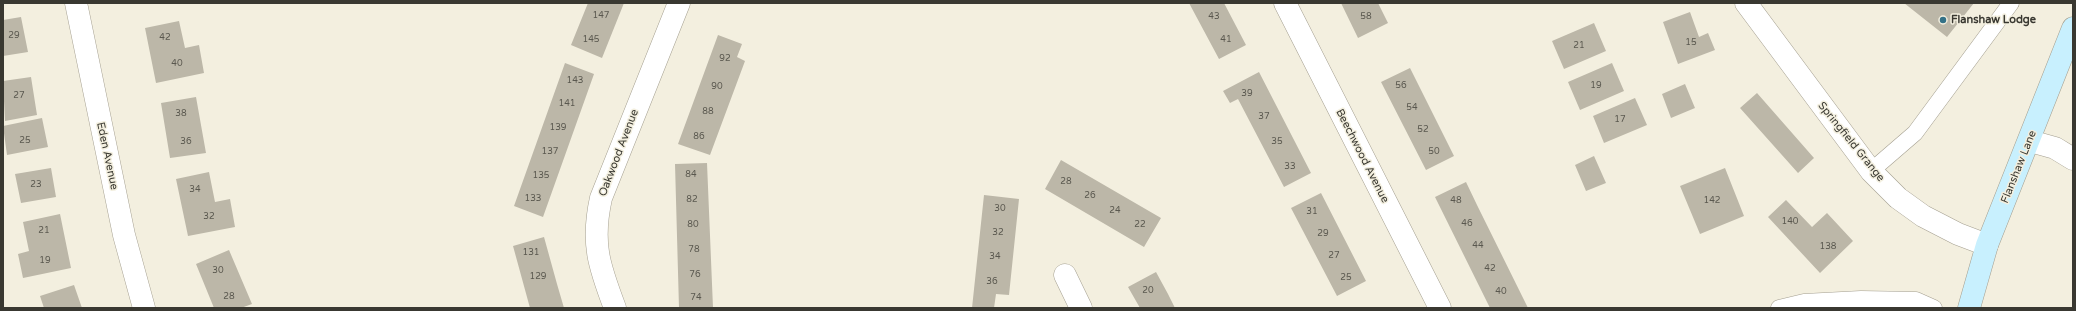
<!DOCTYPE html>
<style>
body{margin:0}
#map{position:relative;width:2076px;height:311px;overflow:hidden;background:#f3efdf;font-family:"Varela Round",sans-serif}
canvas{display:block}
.frame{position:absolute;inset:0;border:4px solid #393831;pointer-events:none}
</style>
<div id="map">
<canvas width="2076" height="311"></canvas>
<div class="frame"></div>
</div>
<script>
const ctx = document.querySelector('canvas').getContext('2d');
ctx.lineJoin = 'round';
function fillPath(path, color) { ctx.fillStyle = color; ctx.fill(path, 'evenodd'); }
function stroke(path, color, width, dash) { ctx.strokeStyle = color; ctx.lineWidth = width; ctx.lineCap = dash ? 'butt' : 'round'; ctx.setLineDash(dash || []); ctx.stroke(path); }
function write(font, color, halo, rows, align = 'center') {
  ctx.font = font + ' "Varela Round",sans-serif'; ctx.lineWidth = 3; ctx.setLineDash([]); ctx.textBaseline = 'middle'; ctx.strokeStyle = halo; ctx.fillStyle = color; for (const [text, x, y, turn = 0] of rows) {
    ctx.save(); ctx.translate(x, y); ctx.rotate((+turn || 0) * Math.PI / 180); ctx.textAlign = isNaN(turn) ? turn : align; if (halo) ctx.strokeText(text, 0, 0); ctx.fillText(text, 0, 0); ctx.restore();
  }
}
const building = new Path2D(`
 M588,3H624L602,58L571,45Z
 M1189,3H1224L1246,45L1219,59Z
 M1341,3H1378L1388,23L1358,38Z
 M1904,3H1974L1947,37Z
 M1690,12L1699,37L1708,33L1715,50L1678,64L1663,22Z
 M21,17L28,52L3,56V20Z
 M179,21L185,48L199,45L204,73L156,83L145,28Z
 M1594,23L1606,51L1564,69L1552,41Z
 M718,35L742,44L737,57L745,61L710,155L678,144Z
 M565,63L594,74L543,217L514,206Z
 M1612,63L1624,91L1580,110L1568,82Z
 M1410,68L1454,156L1426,170L1381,82Z
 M1259,72L1311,173L1284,187L1238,99L1230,103L1223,91Z
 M31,77L37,115L5,121L3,81Z
 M1685,84L1695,108L1671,118L1662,94Z
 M1757,93L1814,158L1798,173L1740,108Z
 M196,97L206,153L170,158L161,103Z
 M1635,98L1647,125L1604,143L1593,116Z
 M42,118L48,147L7,155L3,126Z
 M1594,156L1606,183L1586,191L1575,165Z
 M1061,160L1161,218L1144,247L1045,189Z
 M707,163L713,308H679L675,164Z
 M51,168L56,197L21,203L15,174Z
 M1725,168L1744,216L1700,234L1680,186Z
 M209,172L215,202L230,199L235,227L188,236L176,179Z
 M1466,182L1477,205L1528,308H1490L1435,197Z
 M1321,193L1366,281L1337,296L1291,208Z
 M984,195L1019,199L1009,295L996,294L994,308H972Z
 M1786,200L1812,227L1827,213L1853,241L1820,273L1768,217Z
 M60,214L71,268L23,278L18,254L29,251L23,222Z
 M544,237L557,284L564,308H530L513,246Z
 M229,250L252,304L241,308H214L196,264Z
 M1156,272L1168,294L1175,308H1140L1128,287Z
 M74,285L82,308H44L40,296Z`);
const lane = new Path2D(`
 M1871,171L1915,133L2011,3
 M1779,308L1804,302L1861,299L1916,300L1934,308`);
const street = new Path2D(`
 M76,3L124,235L144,308
 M1285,3L1440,308
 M1746,3L1871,171L1898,198L1923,216L1958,234L1987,245
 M2030,141L2055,148L2073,159
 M1065,275L1081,308
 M615,308C599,266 591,243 601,198L679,3`);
const secondary = new Path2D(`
 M1969,308L1987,245L2073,28`);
const markers = [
 [1943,20,4,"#337187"]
];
const numberNames = [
 ["147",601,16],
 ["43",1214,17],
 ["58",1366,17],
 ["29",14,36],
 ["42",165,38],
 ["145",591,40],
 ["41",1226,40],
 ["15",1691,43],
 ["21",1579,46],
 ["92",725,59],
 ["40",177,64],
 ["143",575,81],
 ["56",1401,86],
 ["19",1596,86],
 ["90",717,87],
 ["39",1247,94],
 ["27",19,96],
 ["141",567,104],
 ["54",1412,108],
 ["88",708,112],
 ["38",181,114],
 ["37",1264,117],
 ["17",1620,120],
 ["139",558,128],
 ["52",1423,130],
 ["86",699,137],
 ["25",25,141],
 ["36",186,142],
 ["35",1277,142],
 ["137",550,152],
 ["50",1434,152],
 ["33",1290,167],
 ["84",691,175],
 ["135",541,176],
 ["28",1066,182],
 ["23",36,185],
 ["34",195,190],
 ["26",1090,196],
 ["133",533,199],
 ["82",692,200],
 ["48",1456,201],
 ["142",1712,201],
 ["30",1000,209],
 ["24",1115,211],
 ["31",1312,212],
 ["32",209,217],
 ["140",1790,222],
 ["46",1467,224],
 ["80",693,225],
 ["22",1140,225],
 ["21",44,231],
 ["32",998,233],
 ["29",1323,234],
 ["44",1478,246],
 ["138",1828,247],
 ["78",694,250],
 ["131",531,253],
 ["27",1334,256],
 ["34",995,257],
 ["19",45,261],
 ["42",1490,269],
 ["30",218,271],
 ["76",695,275],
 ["129",538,277],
 ["25",1346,278],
 ["36",992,282],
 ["20",1148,291],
 ["40",1501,292],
 ["28",229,297],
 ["74",696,298]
];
const poiNames = [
 ["Flanshaw Lodge",1951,20]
];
const streetNames = [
 ["Springfield Grange",1851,142,51],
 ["Oakwood Avenue",619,153,-69],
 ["Eden Avenue",107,156,78],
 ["Beechwood Avenue",1362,156,63],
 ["Flanshaw Lane",2019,167,-68]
];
fillPath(building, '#bcb7a8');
stroke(lane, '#a49f90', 17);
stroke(street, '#a49f90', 23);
stroke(secondary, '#a49f90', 23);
stroke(lane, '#fff', 16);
stroke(street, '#fff', 22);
stroke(secondary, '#c8f0fe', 22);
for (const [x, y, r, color] of markers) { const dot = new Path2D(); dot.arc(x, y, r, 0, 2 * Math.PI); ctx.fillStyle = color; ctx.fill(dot); stroke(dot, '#f3efdf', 1.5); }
write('9px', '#5a584f', null, numberNames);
write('bold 11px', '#393831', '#f3efdf', poiNames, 'left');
write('11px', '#393831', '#f3efdf', streetNames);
</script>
